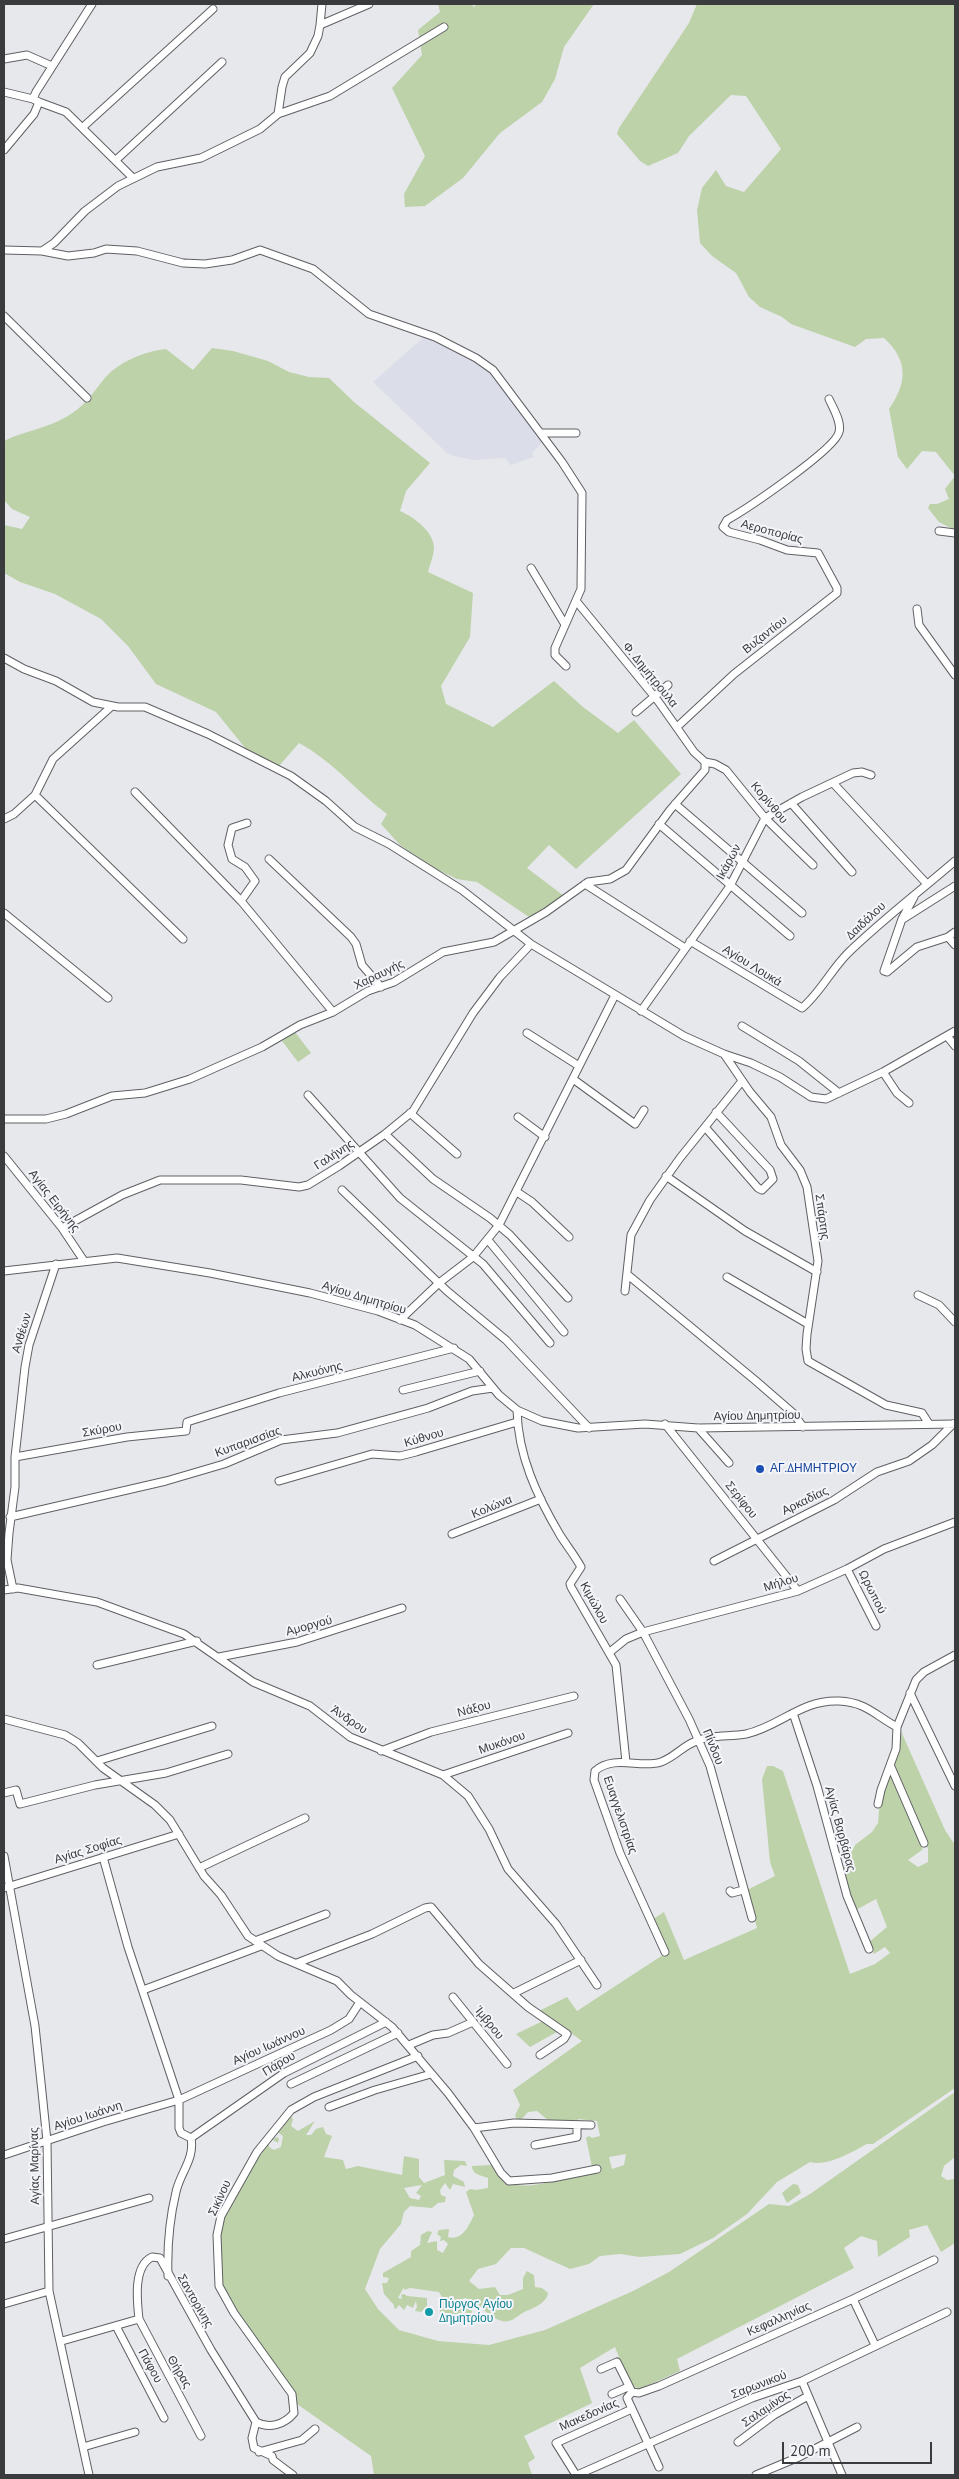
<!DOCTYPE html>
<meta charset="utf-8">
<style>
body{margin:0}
#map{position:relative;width:959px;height:2479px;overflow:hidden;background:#e7e8ec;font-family:"PT Sans",sans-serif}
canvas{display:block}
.frame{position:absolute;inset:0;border:5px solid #3a3b3c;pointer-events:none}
.scale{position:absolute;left:782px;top:2442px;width:150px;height:22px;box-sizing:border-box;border:2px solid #3a3b3c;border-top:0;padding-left:6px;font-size:15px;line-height:18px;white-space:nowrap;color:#3a3b3c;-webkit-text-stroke:4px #f4f5fa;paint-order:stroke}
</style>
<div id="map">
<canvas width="959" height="2479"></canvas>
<div class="frame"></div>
<div class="scale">200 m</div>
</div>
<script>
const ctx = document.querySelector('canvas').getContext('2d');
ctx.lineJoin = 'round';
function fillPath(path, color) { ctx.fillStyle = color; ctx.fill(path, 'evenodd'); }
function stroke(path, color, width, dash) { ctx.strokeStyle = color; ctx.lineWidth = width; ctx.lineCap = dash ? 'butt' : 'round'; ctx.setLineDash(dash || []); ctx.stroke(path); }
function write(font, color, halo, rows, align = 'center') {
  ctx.font = font + ' "PT Sans",sans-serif'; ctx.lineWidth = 4; ctx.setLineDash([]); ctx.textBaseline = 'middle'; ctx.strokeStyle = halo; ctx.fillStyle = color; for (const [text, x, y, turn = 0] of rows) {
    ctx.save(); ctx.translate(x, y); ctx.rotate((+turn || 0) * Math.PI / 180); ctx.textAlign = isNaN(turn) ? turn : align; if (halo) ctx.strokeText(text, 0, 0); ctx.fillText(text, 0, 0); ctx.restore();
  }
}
const built = new Path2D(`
 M425,336L477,362L492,373L545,440L532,453L534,457L510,465L506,458L473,460L454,456L447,453L373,382Z`);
const green = new Path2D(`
 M438,4H471L474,7L477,4H594L564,47L555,79L542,102L500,133L463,178L425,206L405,207L404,194L425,156L392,88L422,55L418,30L440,12Z
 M697,4H955V476L936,452L922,451L907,469L898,457L889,409C907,383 909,361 884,338L866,339L855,347L791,324L782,317L760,307L749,297L736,273L712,256L700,243L697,210L702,188L716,170L726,186L744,192L781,149L746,96L731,95L689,136L678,153L648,166L640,161L617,134L619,128L689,23Z
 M212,348L233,351L268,361L289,372L309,377L329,378L354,402L430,463L406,491L400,511C414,517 434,532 434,548C434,555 430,564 428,572L473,593L470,637L441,686L446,704L493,727L554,681L583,707L618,733L634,720L681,774L576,869L549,845L527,868L564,896L529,917L477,882L457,879L432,867L400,845L381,824L387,814C356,791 334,762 299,743L279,766L246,749L216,712L156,684L128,646L101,619L55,594L20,582L4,573V525L22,529L30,517L12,509L4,500V441C24,431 48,428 66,417C83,408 93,393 104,379C118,362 145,351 166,349L193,370Z
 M955,476V527L953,529L939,522L928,508L930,504H937L949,499L945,489Z
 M295,1032L311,1053L298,1062L282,1041Z
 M900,1729L945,1830L955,1845V2088L873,2144H867C852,2152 827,2167 810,2162L777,2182L747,2214L713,2238L680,2254L640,2257L620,2254L600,2256L589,2264L570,2269L524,2248H511L496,2264L478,2269L469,2281L479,2289L495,2287L500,2295H508L523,2289V2278L527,2271L534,2275L535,2287L542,2288L548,2293C547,2302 536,2307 529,2310C521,2312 515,2320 509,2321C494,2325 480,2302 465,2298L459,2301V2304L472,2311L471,2315L440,2313V2308L444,2306L442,2302L443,2299L439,2292L410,2288L404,2290V2287L398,2298L402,2299L401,2295L404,2294L407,2296L427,2298V2306L421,2312L415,2311L417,2307L416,2301L413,2308L407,2305L404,2310L399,2305L396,2309L394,2308V2305L384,2294L382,2283H387L389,2278L383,2277V2273L411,2257V2251L420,2245L421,2235L428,2231L432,2232L427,2243L437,2241V2250L443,2253L448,2244L444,2240L440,2241L441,2237L437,2234L439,2230L449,2229L448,2237C463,2241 469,2225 474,2215L466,2192L470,2189L476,2190L488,2188V2178C481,2175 472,2175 472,2166L491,2165C497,2170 500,2178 507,2182C527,2193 572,2175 593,2172L586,2138L589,2136L592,2138L600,2136L597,2121L578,2119L577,2123L549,2121L537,2111L528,2112L521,2120H517L515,2115L520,2105L513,2090L582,2041L564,2028L530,2047L516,2034L547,2019L537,2012L567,1997L577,2011L666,1953L653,1919L664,1912L684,1960L757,1928L747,1890L775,1876L770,1862L762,1779L767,1766H773L783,1771L850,1974L875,1964L890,1953L885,1947L874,1954L868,1943L887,1927L876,1899L854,1911L843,1869L855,1845L872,1832L878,1823L880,1799L891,1769L923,1846L922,1850L908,1860L918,1867L928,1862V1849L893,1767ZM626,2154L624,2165L612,2169L609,2157Z
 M955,2092V2157L944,2166L941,2176L947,2180L955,2179V2243L941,2252L927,2225L909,2230L910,2237L878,2257L877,2241L861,2236L844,2248L854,2268L677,2359L680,2371L640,2389L630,2385L615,2347L580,2368L592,2403L524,2436L535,2458L528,2463L532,2475H374L371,2456L297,2404L294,2394L231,2304L222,2283L220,2209L248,2176L245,2163L249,2161C253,2148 267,2141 277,2137L279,2139L278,2143L273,2140L269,2142V2147L274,2150L281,2147L283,2136L276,2131L291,2117L293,2119L291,2126L298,2131L315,2121L306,2135H311L316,2129L323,2127L326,2134L332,2136L324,2157L343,2160L346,2169L358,2166L402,2175L404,2156L419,2159V2177L424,2183L445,2175L444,2160L465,2161L467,2166L461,2165L454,2170L453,2176L464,2182L465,2187L453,2184L450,2190L445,2183L440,2190L441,2195L446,2197L445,2202L438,2203L432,2208L410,2206L404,2212L401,2224L380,2249L365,2289L378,2309L399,2330L438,2341L489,2345L545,2330L633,2291L669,2272L769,2204L789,2206L810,2194ZM422,2185L416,2193L421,2196L419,2200L410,2198L404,2188Z
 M793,2184L798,2185L801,2193L787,2203L782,2193Z`);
const minor = new Path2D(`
 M320,25L322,4
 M4,59L27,55L52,66
 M4,92L33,99
 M39,102L66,112L133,178
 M278,114L330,96L444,27
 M83,127L213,9
 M4,150L34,114L39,102L33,99L36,92L92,4
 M116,160L222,62
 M4,250L42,251L54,243L85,211L118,186L157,167L201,158L260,129L278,114L282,87L285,77L310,53L318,36L320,25L369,4
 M42,251L68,256L94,253L106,249L137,251L183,263L205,264L232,260L260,250L313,269L369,314L435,337L476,358L493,370L562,462L582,493L581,589L555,648V655L566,666
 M4,316L87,398
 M541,433H576
 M939,531L955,533
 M531,568L564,623
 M577,602L658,701L694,752L705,762
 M917,609L919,625L955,675
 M4,658L24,669L56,681L93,702L118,707H145L208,734L291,776L326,801L355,827L389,844L462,890L531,944L684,1036L724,1054L750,1092L771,1117L781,1145L800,1170L807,1187L818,1261L807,1334L806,1349L808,1361L886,1405L922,1413L929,1424
 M636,712L668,685
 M677,727L734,674L837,593V588L818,553L787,550L760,540L729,532L723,527L727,520C745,510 836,449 839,432C842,422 833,408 829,399
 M705,762L715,764L726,770L765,818L813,865
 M833,783L927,884
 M135,792L241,901L333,1012
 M35,795L183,939
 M791,803L852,872
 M675,804L802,913
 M4,819L14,814L35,795L53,759L112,706
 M659,824L790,936
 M269,859L351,937L356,944L362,965L381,987
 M585,884L685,948
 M914,897L902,919L884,971L887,972L917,947L948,937L955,932
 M241,901L255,881L245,867L232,859L228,845L232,828L247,823
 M4,913L108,998
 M903,919L955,886
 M948,937L955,945
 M690,941L802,1008C820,993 831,970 848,953C882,920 919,892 955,861
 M641,1011L730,886L765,818L802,797L853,773L862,772L871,775
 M742,1026L799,1061L839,1093
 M527,1033L579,1066
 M947,1036L955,1046
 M724,1054L751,1063L780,1077L811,1097L826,1099L883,1072L955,1031
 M883,1072L897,1093L909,1103
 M573,1079L635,1124L644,1110
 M308,1095L400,1198L483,1264L550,1343
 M410,1113L457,1154
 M518,1117L545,1137
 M4,1119H46L66,1114L112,1096L145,1093L190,1079L262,1047L300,1025L333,1012L368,991L394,982L443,952L494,942L546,912L588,882L610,879L626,870L670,810L705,770V762
 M705,1127L758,1188L762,1190L773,1179L770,1170L716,1112
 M385,1134L433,1179L490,1218L510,1235L568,1298
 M4,1156L62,1228L84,1261
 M666,1176L745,1231L817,1272
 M342,1190L447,1291L506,1340L589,1428
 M517,1192L532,1202L569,1237
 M62,1228L122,1195L160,1180H241L299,1187L308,1185L339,1166L385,1134L413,1111L473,1013L500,977L531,944
 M488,1240L564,1332
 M4,1271L117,1258L210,1273L310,1293L378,1311L415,1325L469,1359L499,1395L517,1410L542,1421L578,1428L645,1424L698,1428L955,1424
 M628,1275L756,1381L794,1414L803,1427
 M727,1277L808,1324
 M625,1291L631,1235L650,1200L680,1158L742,1081
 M918,1295L939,1305L955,1322
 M400,1320L439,1283L473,1257L499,1225L615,995
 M403,1390L480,1371
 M517,1410C518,1456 537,1496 560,1535C567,1546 575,1556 581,1567L570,1584L571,1587L616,1665L626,1762
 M665,1424L798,1591
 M698,1428L729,1463
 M15,1457L127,1437L186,1431L187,1422L279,1393L454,1348
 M279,1481L372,1454L400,1456L416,1452L517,1422
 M10,1517L166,1481L224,1464L281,1440L337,1433L428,1408L472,1391L493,1388
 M452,1534L541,1499
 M714,1561L834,1500L877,1472L909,1461L932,1445L953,1424
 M847,1569L876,1626
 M13,1589L7,1560L9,1533L15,1487V1457L25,1367L29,1345L56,1264
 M4,1590L18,1588L97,1602L184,1634L253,1682L310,1706L350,1737L443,1775L468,1796L489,1829L508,1869L556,1924L597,1985
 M620,1599L643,1632L689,1719L710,1766L752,1918
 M610,1652L626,1639L643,1632L798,1591L847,1569L884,1549L955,1522
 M219,1657L297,1642L402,1608
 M97,1665L197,1641
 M910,1693L955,1786
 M793,1713L817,1786L847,1896L869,1949
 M4,1719L65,1735L78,1743L103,1768L155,1805L170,1820L204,1876L221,1895L248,1936L278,1956L337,1981L351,1995L392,2027L448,2093L474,2128L501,2173L509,2181L552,2178L597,2169
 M381,1751L431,1732L574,1696
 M97,1761L212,1726
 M891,1767L924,1843
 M443,1775L568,1733
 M4,1793L16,1790L20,1804L95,1785L166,1773L228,1754
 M878,1804L881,1790L896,1749L897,1727
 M4,1856L35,2026L42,2092L47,2141L49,2291L89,2475
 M103,1857L128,1947L179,2100V2128L181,2133L191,2138C195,2159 180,2173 176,2192C169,2221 167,2247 168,2276
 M199,1868L305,1818
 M4,1888L179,1834
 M730,1891L732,1893L743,1890
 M255,1941L326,1914
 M665,1952L620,1853L594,1780L595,1771C614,1754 641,1769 661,1762C673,1758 682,1747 694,1742C710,1734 729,1737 746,1734C779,1727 802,1699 839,1701C866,1702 876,1716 897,1727L916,1680L924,1672L955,1655
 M297,1963L372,1934L425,1908L431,1907L479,1964L528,2007L567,2034L564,2039L540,2055
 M143,1990L261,1946
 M514,1993L581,1960
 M453,1997L507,2064
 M409,2045L433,2035L448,2033L473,2022
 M291,2084L398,2033
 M329,2107L375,2090L431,2074
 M474,2128L514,2123L591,2125
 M191,2138L284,2073L386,2022
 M535,2145L577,2137V2125
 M4,2155L103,2122L179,2100L331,2030L349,2019L360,2002
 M4,2239L149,2198
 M853,2299L875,2345
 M4,2304L49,2291
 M139,2319L201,2436
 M116,2326L164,2418
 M62,2341L139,2319C137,2301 133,2266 152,2257L160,2258L211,2350L256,2422L252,2438L254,2448L272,2456L273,2460L293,2475
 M601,2369L617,2362L632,2392
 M802,2381L842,2475
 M632,2392L639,2393L659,2386L853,2299L934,2260
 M632,2392L627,2398L659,2467
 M612,2394L628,2387
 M256,2422C269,2429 284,2425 294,2413L292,2394L234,2313L219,2286L217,2235L221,2216L257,2152L291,2110L314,2097L418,2056
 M738,2442L774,2415L808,2396
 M83,2447L135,2432
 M259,2452L302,2440L315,2429
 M576,2475L556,2443L632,2409
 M577,2475L752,2398L802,2381L947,2312
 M756,2475L799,2457L857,2427`);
const markers = [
 [760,1469,5,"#1a4fb4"],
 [429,2312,5,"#0f9aa8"]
];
const streetNames = [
 ["Αεροπορίας",772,532,15],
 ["Βυζαντίου",765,635,-38],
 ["Φ. Δημήτρουλα",650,675,51],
 ["Κορίνθου",769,803,50],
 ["Ικάρων",729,862,-62],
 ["Δαιδάλου",866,921,-43],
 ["Αγίου Λουκά",752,966,32],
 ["Χαραυγής",379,975,-26],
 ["Γαλήνης",334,1155,-33],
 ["Αγίας Ειρήνης",54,1201,52],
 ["Σπάρτης",822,1217,82],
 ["Αγίου Δημητρίου",364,1298,17],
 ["Ανθέων",22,1333,-73],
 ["Αλκυόνης",317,1372,-14],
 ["Αγίου Δημητρίου",757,1416,-1],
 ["Σκύρου",102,1430,-10],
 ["Κύθνου",424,1438,-16],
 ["Κυπαρισσίας",248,1442,-20],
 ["Σερίφου",741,1500,51],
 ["Αρκαδίας",805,1501,-26],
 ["Κολώνα",492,1507,-22],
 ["Μήλου",781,1583,-17],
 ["Ωρωπού",872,1592,63],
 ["Κιμώλου",594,1603,61],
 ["Αμοργού",309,1626,-15],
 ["Νάξου",474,1709,-15],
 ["Άνδρου",349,1720,34],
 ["Μυκόνου",502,1743,-19],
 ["Πίνδου",713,1747,68],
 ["Ευαγγελιστρίας",620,1815,71],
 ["Αγίας Βαρβάρας",840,1829,75],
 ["Αγίας Σοφίας",88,1850,-17],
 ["Ίμβρου",489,2023,51],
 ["Αγίου Ιωάννου",269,2046,-24],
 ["Πάρου",279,2064,-31],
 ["Αγίου Ιωάννη",88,2116,-18],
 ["Αγίας Μαρίνας",35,2166,-91],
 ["Σικίνου",220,2198,-65],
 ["Σαντορίνης",195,2301,60],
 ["Κεφαλληνίας",779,2319,-24],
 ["Πάφου",150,2366,61],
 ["Θήρας",179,2372,59],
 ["Σαρωνικού",759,2385,-21],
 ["Σαλαμίνος",766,2409,-34],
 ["Μακεδονίας",589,2415,-24]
];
const transitNames = [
 ["ΑΓ.ΔΗΜΗΤΡΙΟΥ",770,1469]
];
const cultureNames = [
 ["Πύργος Αγίου",439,2305],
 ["Δημητρίου",439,2319]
];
fillPath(built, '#dbdde9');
fillPath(green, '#bdd2a9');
stroke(minor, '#5f6064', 9);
stroke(minor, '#fff', 7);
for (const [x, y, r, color] of markers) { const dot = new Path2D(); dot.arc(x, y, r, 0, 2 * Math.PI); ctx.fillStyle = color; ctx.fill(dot); stroke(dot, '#f4f5fa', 2); }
write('12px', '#3a3b3c', '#f4f5fa', streetNames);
write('12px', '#164399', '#f4f5fa', transitNames, 'left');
write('12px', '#0d838f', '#f4f5fa', cultureNames, 'left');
</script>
